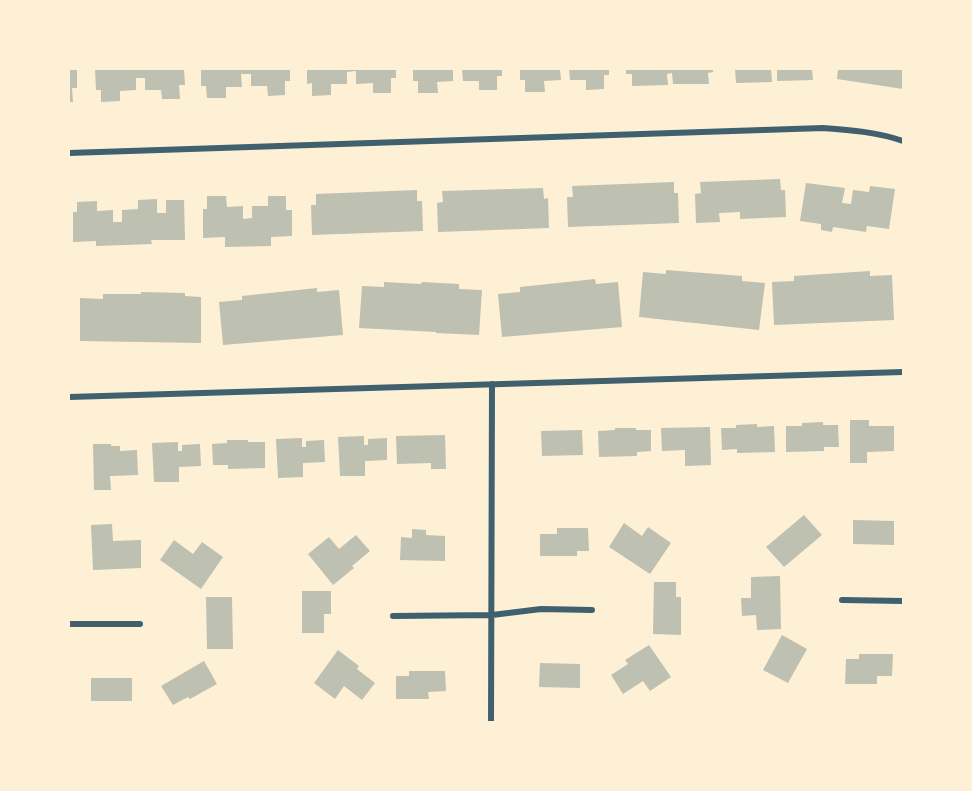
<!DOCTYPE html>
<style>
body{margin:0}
#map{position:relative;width:972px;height:791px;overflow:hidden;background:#fdf0d5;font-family:Mulish,sans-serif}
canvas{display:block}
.frame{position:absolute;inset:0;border:70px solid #fdf0d5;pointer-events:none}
</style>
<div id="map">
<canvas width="972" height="791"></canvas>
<div class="frame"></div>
</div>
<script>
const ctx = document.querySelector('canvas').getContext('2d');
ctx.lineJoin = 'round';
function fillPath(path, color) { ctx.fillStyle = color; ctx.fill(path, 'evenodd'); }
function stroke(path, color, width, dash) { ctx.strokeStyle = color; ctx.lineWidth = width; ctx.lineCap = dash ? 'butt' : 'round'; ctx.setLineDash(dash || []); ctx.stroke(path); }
const building = new Path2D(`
 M69,69H77V88H72L73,102H69Z
 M95,69H184L185,85H179L180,99H162L161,90H145V78H136V90L120,91V101L101,102V90H96Z
 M201,69H290V81H285V95L268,96L267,86H251V74H241L242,87H226V98H207L206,86H201Z
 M307,69H396V78H391V93H373V83L356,84V71L347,72V84H331V95L312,96V83L307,84Z
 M413,69H453V81L437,82L438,93H418V81H413Z
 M462,69H502V76H497V90H479V81H463Z
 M520,69H560L561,80L544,81L545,92H525V80H520Z
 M569,69H609V75H604V89L586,90V80H570Z
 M626,69H713V72L708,73L709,84H673L672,73L667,74L668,85L632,86V74H626Z
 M735,69H771L772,82L736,83Z
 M777,69H812L813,80L777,81Z
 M838,69H903V89L837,79Z
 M780,179L781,190H785L786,217L740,219V212L719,213L720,222L696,223L695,194L701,193L700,182Z
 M674,182V193H678L679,223L568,227L567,197H573L572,186Z
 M806,183L845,188L842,203L851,204L853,190L869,192L870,186L895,189L889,229L867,226L866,232L833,227L832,232L821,230V224L800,221Z
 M543,188L544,199L548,198L549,228L438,232L437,203L443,202L442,191Z
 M417,190V201H422L423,231L312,235L311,205H316V194Z
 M207,196H226L227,207L243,206V219L252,218V206H268V196H286V210H292V236L271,237V246L225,247V237L203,238V209H207Z
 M157,199V213H166V200H184L185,240H151L152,244L96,246V241L73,242V212H77V202L97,201V211L113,210V222H122V210L138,209V200Z
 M666,270L742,276V281L765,283L759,330L639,317L643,272L666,274Z
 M870,271V276L892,275L894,320L774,325L772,282L794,281V276Z
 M595,279L596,284L618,282L622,327L502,337L498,294L520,292V287Z
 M384,282L421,284L422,282L459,284V289L482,290L479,335L436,333V332L359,328L362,286L384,287Z
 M317,288V292L339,290L343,335L223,345L219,302L242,300V296Z
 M141,292L185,293V296L201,297V343L80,341V298L103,299V294H141Z
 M850,420H869V426H894V451L867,452V463H850Z
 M823,422V425H838L839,447H824V451L786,452V426H802V423Z
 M757,424V427L774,426L775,452L737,453V449L722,450L721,428H736V425Z
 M710,427L711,465L685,466V450L662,451L661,428Z
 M615,428H636V430H651V451L637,452V456L599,457L598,431L615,430Z
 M582,430L583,455L542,456L541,431Z
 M445,435L446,469H431V463L397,464L396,436Z
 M364,436V445H368V439L387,438V460L365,461V476H340L338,437Z
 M302,438V447H306V441L324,440L325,462L303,463V477L278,478L276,439Z
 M227,440H248V442H265V468L228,469V465H213L212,444L227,443Z
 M178,442V451H182V445L200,444L201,466L179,467V482H154L152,443Z
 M93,444H111V446H120V451L137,450L138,475L110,476L111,490H94Z
 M804,515L822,535L784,567L766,547Z
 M853,520L894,521V545L853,544Z
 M624,523L642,536L648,527L671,543L650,574L609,547Z
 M112,524L113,541L141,540V568L93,570L91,525Z
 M557,528H588L589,551H577V556H540V534H557Z
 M412,529L426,530V535L445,536V561L400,560L401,537L412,538Z
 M356,535L370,551L352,566L354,568L333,585L308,554L329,537L339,549Z
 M174,540L193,554L202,542L223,557L201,589L160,560Z
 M780,576L781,629L757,630L756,615L742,616L741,598H751V577Z
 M654,582H676V597H681V635L653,634Z
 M302,591H331V614H324V633H302Z
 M206,597H232L233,649H207Z
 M782,635L807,649L788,683L763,670Z
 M649,645L671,677L650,691L643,681L623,694L611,675L628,664L625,660Z
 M338,650L359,666L357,669L375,683L362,700L344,686L335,699L314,683Z
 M859,654H893L892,676H877V684H845L846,659H859Z
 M204,661L217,684L190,699L188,697L173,705L161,686Z
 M540,663L580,664V688L539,687Z
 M409,671H445L446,691L428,692L429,699H396V676H409Z
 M91,678H132V701H91Z`);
const minor = new Path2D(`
 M69,153L823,128C850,130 877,132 903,141
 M69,397L903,372
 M842,600L903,601
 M393,616L492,615L541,609L592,610
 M69,624H140
 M491,722L492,384`);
fillPath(building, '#bec0b2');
stroke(minor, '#3f606c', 6);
</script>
